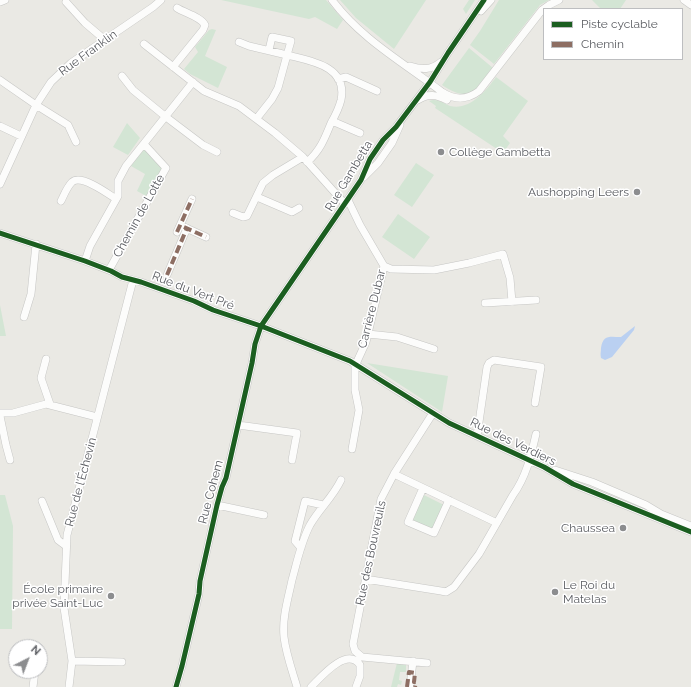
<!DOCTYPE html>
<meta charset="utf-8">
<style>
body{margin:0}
#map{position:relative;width:691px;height:687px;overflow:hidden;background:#eae9e4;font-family:Raleway,sans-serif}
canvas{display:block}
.legend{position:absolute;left:543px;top:8px;width:140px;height:52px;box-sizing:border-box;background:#fff;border:1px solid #bdbec0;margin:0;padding:5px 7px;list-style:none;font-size:12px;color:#5a5c61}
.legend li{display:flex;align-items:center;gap:8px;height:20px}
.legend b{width:20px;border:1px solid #bdbec0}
.north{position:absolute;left:8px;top:639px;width:40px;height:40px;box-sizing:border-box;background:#fff;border:1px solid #bdbec0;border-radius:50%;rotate:42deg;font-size:11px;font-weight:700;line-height:16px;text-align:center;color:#5a5c61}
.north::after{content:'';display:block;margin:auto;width:14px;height:18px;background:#8c8d8f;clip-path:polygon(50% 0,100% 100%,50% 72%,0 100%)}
</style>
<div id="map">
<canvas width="691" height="687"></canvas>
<ul class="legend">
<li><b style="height:5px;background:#1b5e20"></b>Piste cyclable</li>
<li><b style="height:5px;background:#8d6e63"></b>Chemin</li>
</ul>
<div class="north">N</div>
</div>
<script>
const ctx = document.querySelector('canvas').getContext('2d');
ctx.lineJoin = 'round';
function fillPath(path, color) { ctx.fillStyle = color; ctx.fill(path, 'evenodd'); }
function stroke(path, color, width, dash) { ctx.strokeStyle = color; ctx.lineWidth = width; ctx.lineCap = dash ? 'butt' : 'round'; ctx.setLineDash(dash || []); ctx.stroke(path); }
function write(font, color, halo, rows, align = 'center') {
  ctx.font = font + ' Raleway,sans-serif'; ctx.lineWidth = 3; ctx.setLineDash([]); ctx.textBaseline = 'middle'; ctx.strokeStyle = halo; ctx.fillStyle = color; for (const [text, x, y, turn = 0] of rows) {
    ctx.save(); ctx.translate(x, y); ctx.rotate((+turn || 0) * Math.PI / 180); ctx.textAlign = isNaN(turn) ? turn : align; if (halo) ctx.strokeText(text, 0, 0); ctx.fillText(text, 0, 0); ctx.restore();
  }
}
const green = new Path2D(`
 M221,0H326L343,20L337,29L315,17L309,19Z
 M340,0H426L394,49L356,18Z
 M469,0H475L466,14L463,9Z
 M499,0H549L540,5L494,64L470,45L480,31Z
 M592,0H626L620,9H601Z
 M212,29L216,30L205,56L227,67L218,88L190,74L184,69L198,52L195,47L209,30Z
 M469,48L493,68C476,90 470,104 442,85Z
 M496,77L528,101L503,136L510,143L503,153L435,108L436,106L429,101C437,98 443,103 450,106C469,111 486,91 496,77Z
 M127,123L140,138L128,155L113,147Z
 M144,149L163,169L148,197L137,191L145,174L131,166Z
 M416,163L434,175L412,207L394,195Z
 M398,214L430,237L414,259L382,237Z
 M0,305L6,336H0Z
 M367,363L448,376L442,412Z
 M422,494L444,505L434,528L430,529L413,521L411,518Z
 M0,495H5L13,526L12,629H0Z
 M397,663L406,664V672H400L399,680L402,681L401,685L398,684L397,687H391Z`);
const water = new Path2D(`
 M635,326L634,330L612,357L605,360L601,358C600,354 601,352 601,348C603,334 610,337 621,337Z`);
const minor = new Path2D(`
 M332,0C361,39 404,63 442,92C454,100 467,100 479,91L542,10L549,5L559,0
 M684,0L691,5
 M0,2L5,0
 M66,2L85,23L105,40
 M481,11L491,0
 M239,42L249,46L287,55L278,88L272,99L257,118
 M144,44L204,91L239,106L275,133L303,157L345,204
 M269,50L272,37L291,41L287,55C311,61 348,66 341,100C339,108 335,116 331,123C325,138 320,151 307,162
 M410,66C422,70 431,70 441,62
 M173,67L203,30L205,25C201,17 185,13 177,8
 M122,76L133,90L166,117L203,145L217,152
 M338,79L346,77L377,91
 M0,80L36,105L68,125L76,142
 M418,100C428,93 437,95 447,100
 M332,121L360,133
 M0,126L21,136
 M364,177L378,163L392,143L400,125
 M0,184L36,105L51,82L71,63L153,7L161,0
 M257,197L292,212L299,208
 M348,200L360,225L384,266L366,342L355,366V390L359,410L352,449
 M61,201C64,195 67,187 72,182C81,174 107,193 116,199
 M233,213L243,217L247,216L263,183L273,175L303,157
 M184,227L206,237
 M177,232L192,199
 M0,233L85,261L111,271L122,277L141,282L194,301L213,310L261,326L350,361L449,423L544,467L573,484L691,532
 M85,261L90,246L118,196V181L126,166L193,82
 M384,266L391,269L434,270L469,263L503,254L510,278L512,302
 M109,270L166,168L144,144
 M167,275L187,228
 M485,303L536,300
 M24,317L31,294L36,244
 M368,334L397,337L434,349
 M46,359L41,378L50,404
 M0,413H13L46,404L97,417
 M0,416L6,445L10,460
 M238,425L297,433L292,460
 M477,436L487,367L489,363L494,360L541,367L535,403
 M555,470L592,482L646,505L661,514L691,526
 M394,474L497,523
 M423,488L408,522L434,533L449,500
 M42,501L58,540L66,546
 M217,505L264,515
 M301,548L295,541L305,501L323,505
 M365,579L441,591L446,592L454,587L479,554L513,495C526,477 531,456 536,434
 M72,661L122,662
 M427,663L362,657L355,651L353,644L381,499L394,474L433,413
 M33,687L35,671
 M69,687L72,661L64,608L67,535L133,280
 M176,687L182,666L199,594L200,581L217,505L222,487L226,478L252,363L255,344L261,326L361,180L370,159L383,140L396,127L430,82L448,53L484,0
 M297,687C292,670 286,654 284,637C282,618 288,599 292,580C297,562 301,542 310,525C319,509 333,497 341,480
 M311,687C321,677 347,646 360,665V676L356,687
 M410,687L413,661`);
const quiet = new Path2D(`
 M184,227L206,237
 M177,232L192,199
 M167,275L187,228
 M407,687L409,672L415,673L414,682H416L415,687`);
const cycleway = new Path2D(`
 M0,233L85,261L111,271L122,277L141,282L194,301L213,310L261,326L350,361L449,423L544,467L573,484L691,532
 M176,687L182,666L199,594L200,581L217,505L222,487L226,478L252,363L255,344L261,326L361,180L370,159L383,140L396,127L430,82L448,53L484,0`);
const markers = [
 [441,152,4,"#8c8d8f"],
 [637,192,4,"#8c8d8f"],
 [623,528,4,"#8c8d8f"],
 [555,592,4,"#8c8d8f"],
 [111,596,4,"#8c8d8f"]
];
const streetNames = [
 ["Rue Franklin",88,53,-36],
 ["Rue Gambetta",349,176,-59],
 ["Chemin de Lotte",139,216,-61],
 ["Rue du Vert Pré",193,291,21],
 ["Carrière Dubar",372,309,-76],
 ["Rue des Verdiers",513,442,26],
 ["Rue de l'Échevin",81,482,-75],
 ["Rue Cohem",211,492,-75],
 ["Rue des Bouvreuils",371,553,-78]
];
const poiNames = [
 ["Collège Gambetta",449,152,"left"],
 ["Aushopping Leers",629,192],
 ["Chaussea",615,528],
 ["Le Roi du",563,585,"left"],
 ["Matelas",563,599,"left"],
 ["École primaire",103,589],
 ["privée Saint-Luc",103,603]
];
fillPath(green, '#d3e5d4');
fillPath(water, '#bad0f1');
stroke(minor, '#c6c6c4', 8);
stroke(minor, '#fcfcfb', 7);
stroke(quiet, '#8d6e63', 4, [8, 4]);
stroke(cycleway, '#1b5e20', 5);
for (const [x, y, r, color] of markers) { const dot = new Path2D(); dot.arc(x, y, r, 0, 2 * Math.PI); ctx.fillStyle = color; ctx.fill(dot); stroke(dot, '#fff', 1.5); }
write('12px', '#5a5c61', '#fff', streetNames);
write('12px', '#5a5c61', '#fff', poiNames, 'right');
</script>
